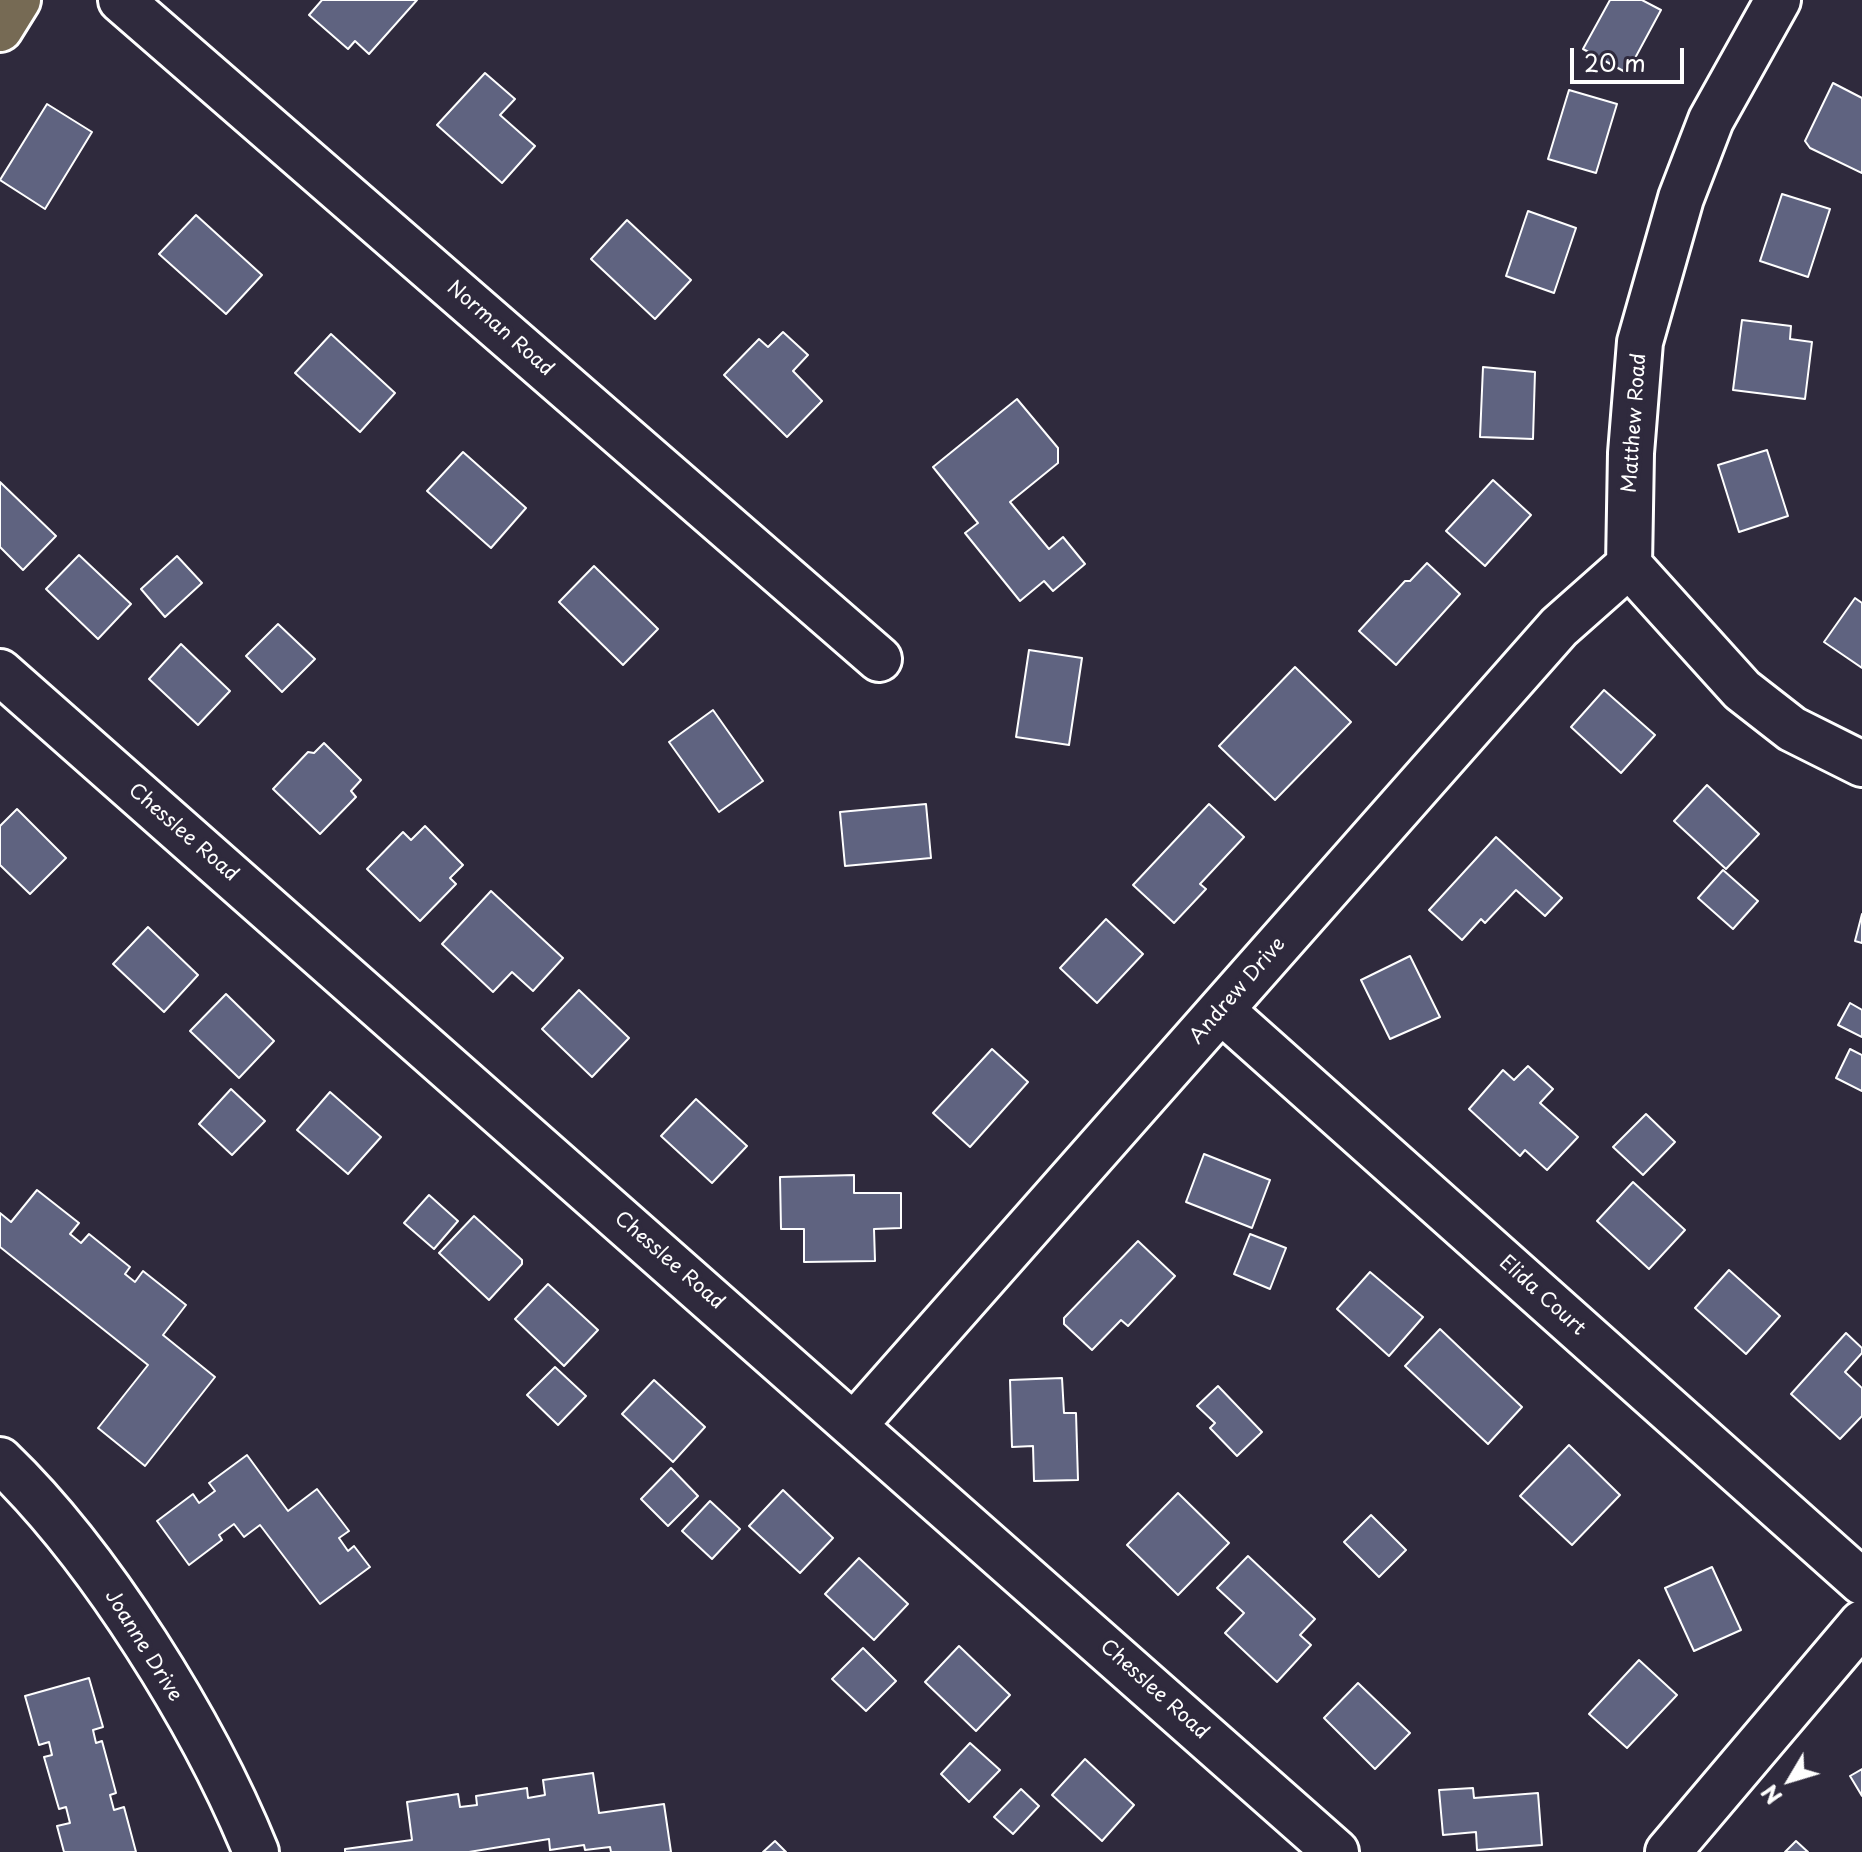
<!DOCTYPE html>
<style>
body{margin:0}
#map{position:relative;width:1862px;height:1852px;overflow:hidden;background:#2f2a3d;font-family:"Playpen Sans",sans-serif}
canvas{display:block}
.north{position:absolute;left:1750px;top:1740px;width:80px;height:80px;-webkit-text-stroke:6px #2f2a3d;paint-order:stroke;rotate:232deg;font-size:22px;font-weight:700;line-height:32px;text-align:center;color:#fff}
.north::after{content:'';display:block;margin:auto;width:28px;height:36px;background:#fff;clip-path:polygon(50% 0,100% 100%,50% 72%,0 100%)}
.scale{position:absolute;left:1570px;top:48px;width:114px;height:36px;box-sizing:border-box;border:4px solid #fff;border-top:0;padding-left:10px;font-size:24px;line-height:28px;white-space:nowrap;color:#fff;-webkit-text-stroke:6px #2f2a3d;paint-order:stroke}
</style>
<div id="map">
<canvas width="1862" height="1852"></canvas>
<div class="north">N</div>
<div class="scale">20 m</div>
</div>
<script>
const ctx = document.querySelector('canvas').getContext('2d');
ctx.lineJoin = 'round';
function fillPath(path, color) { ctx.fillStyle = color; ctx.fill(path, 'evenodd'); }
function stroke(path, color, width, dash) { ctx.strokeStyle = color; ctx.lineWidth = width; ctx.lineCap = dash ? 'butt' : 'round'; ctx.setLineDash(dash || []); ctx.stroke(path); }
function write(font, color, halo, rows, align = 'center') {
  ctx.font = font + ' "Playpen Sans",sans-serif'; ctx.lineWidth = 8; ctx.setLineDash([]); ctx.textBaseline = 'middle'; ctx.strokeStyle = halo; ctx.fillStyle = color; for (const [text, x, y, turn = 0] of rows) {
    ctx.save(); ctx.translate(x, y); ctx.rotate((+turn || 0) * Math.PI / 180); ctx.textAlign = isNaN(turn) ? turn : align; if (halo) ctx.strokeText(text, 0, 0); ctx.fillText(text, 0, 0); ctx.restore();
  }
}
const building = new Path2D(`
 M322,0H417L369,54L355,41L348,49L309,15Z
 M1610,0H1642L1661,10L1627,73L1583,49Z
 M485,73L515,99L500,115L535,146L502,183L437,125Z
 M1833,83L1862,98V173L1810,148L1805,141Z
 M1569,90L1617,104L1596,173L1548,159Z
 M47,104L92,132L45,209L0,180Z
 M1782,194L1830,209L1808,277L1760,261Z
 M1528,211L1576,228L1554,293L1506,276Z
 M196,215L262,275L226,314L159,254Z
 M627,220L691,280L655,319L591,259Z
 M1742,320L1791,326L1790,339L1812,342L1805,399L1733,390Z
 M783,332L808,355L793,371L822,401L787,437L724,375L759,339L768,347Z
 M331,334L395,393L360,432L295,373Z
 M1483,367L1535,372L1533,439L1480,437Z
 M1017,399L1058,448V463L1010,502L1049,549L1063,537L1085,564L1053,591L1044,581L1020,601L965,533L978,523L933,467Z
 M1767,450L1788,516L1739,532L1718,465Z
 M463,452L526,508L491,548L427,491Z
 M1493,480L1531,515L1485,566L1446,531Z
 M0,482L56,536L23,570L0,547Z
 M79,555L131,604L98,639L46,589Z
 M177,556L202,583L165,617L141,589Z
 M1427,563L1460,594L1396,665L1359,631L1405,581H1410Z
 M594,566L658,629L623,665L559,602Z
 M1855,598L1862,603V668L1824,642Z
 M278,624L315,659L282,692L246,656Z
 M181,644L230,691L198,725L149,679Z
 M1029,650L1082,658L1069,745L1016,737Z
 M1295,667L1351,722L1275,800L1219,746Z
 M1604,690L1655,735L1621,773L1571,727Z
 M713,710L763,781L719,812L669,742Z
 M324,743L361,780L351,791L356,797L320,834L273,789L308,752L314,753Z
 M1707,785L1759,834L1726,869L1674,821Z
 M926,804L931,858L845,866L840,812Z
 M1209,804L1244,837L1200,884L1206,889L1174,923L1133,885Z
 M17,809L66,858L30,894L0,865V826Z
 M425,826L463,865L450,878L456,884L420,921L367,869L403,832L411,840Z
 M1496,837L1562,898L1545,916L1516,890L1485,923L1481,919L1462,940L1429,910Z
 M1723,870L1758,901L1733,929L1698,898Z
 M491,891L563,958L533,991L512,972L493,992L442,944Z
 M1862,914V943L1855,941Z
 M1106,919L1143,954L1097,1003L1060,968Z
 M148,927L198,975L164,1012L113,964Z
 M1410,956L1440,1017L1390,1039L1361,980Z
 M579,990L629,1038L592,1077L542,1029Z
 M226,994L274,1041L239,1078L190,1031Z
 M1850,1003L1862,1010V1037L1838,1025Z
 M992,1049L1028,1082L970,1147L933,1113Z
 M1850,1049L1862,1055V1091L1836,1078Z
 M1528,1066L1553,1089L1540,1103L1578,1137L1547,1170L1525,1150L1520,1156L1469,1109L1503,1070L1514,1080Z
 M231,1089L265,1121L232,1155L199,1124Z
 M330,1092L381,1137L348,1174L297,1130Z
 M696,1099L747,1146L712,1183L661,1136Z
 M1646,1114L1675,1142L1643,1175L1613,1147Z
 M1204,1154L1270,1180L1252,1228L1186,1202Z
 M854,1175V1193H901V1228L874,1229L875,1261L804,1262V1229H781L780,1177Z
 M1633,1182L1685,1230L1649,1269L1597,1221Z
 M37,1190L79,1223L70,1234L81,1243L89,1234L130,1267L125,1274L135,1282L143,1271L186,1305L163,1335L215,1377L145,1466L98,1428L148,1365L0,1247V1213L11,1222Z
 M429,1195L458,1221L434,1249L404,1223Z
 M474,1216L522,1260V1264L489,1300L439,1253Z
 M1250,1234L1286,1248L1270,1289L1234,1274Z
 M1138,1241L1175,1276L1128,1326L1121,1320L1092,1350L1064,1324V1318Z
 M1729,1270L1780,1316L1746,1354L1695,1308Z
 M1370,1272L1423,1317L1389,1356L1337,1309Z
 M548,1284L598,1330L564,1366L515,1319Z
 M1440,1329L1522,1407L1488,1444L1405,1366Z
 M1846,1333L1862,1348V1353L1845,1372L1862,1388V1416L1840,1439L1791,1394Z
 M555,1367L586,1396L558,1425L527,1395Z
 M1062,1378L1064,1413H1076L1078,1480L1034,1481L1033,1446L1012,1447L1010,1380Z
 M654,1380L705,1427L673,1462L622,1414Z
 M1218,1386L1262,1432L1237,1456L1210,1428L1215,1423L1197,1406Z
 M1569,1445L1620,1495L1572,1545L1520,1496Z
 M247,1455L288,1511L317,1489L349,1531L339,1538L348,1551L354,1546L370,1567L320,1604L260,1525L244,1537L234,1524L219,1535L222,1540L189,1565L157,1521L193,1494L199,1503L215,1491L209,1483Z
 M671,1468L698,1496L668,1526L641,1499Z
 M783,1490L833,1538L800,1573L749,1526Z
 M1178,1493L1229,1543L1178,1595L1127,1545Z
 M710,1501L740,1529L712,1559L682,1531Z
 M1371,1515L1406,1550L1379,1577L1344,1542Z
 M1248,1556L1315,1619L1300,1635L1311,1645L1277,1682L1225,1633L1244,1613L1217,1588Z
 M859,1558L908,1604L874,1640L825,1594Z
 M1712,1567L1741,1630L1694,1651L1665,1588Z
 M959,1646L1010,1695L976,1731L925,1682Z
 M863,1648L896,1681L866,1711L832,1679Z
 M1639,1660L1677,1695L1627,1748L1589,1714Z
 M89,1678L103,1727L93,1730L96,1743L102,1741L116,1793L110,1795L114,1810L124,1807L136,1852H64L57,1826L70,1823L66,1807L59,1809L44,1757L52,1755L49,1742L39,1745L25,1696Z
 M1358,1683L1410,1733L1375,1769L1324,1718Z
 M970,1743L1000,1770L969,1802L941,1774Z
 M1085,1759L1134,1805L1102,1841L1052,1795Z
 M1862,1769V1796L1850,1776Z
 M593,1773L599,1813L664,1804L671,1852H611L610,1847L585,1850L584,1845L550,1850L549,1839L469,1852H345V1849L412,1840L407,1802L458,1794L460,1807L477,1805L476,1796L527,1788L528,1798L545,1795L543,1780Z
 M1473,1788L1474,1798L1538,1793L1542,1845L1477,1850L1476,1832L1443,1835L1439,1790Z
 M1021,1789L1039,1806L1013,1834L994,1817Z
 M775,1841L786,1852H763Z
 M1796,1841L1808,1852H1785Z`);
const minor = new Path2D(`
 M121,0L879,659
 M1778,0L1711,120L1681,198L1640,342L1631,453L1629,565L1742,690L1792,729L1862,764
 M0,672L1336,1852
 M1221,1010L1862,1582
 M855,1424L1559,627L1629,565
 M0,1460C100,1556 204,1724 256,1852
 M1668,1852L1862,1623`);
const major = new Path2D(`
 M0,29L18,0`);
const streetNames = [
 ["Norman Road",500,329,41],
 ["Matthew Road",1635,423,-86],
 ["Chesslee Road",183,833,41],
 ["Andrew Drive",1238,991,-49],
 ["Chesslee Road",669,1261,41],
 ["Elida Court",1542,1296,42],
 ["Joanne Drive",143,1646,58],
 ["Chesslee Road",1154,1690,42]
];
fillPath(building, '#5f6380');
stroke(building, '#fff', 2);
stroke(minor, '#fff', 50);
stroke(major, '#fff', 50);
stroke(minor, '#2f2a3d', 44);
stroke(major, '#766a54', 44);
write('20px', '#fff', '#2f2a3d', streetNames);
</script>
